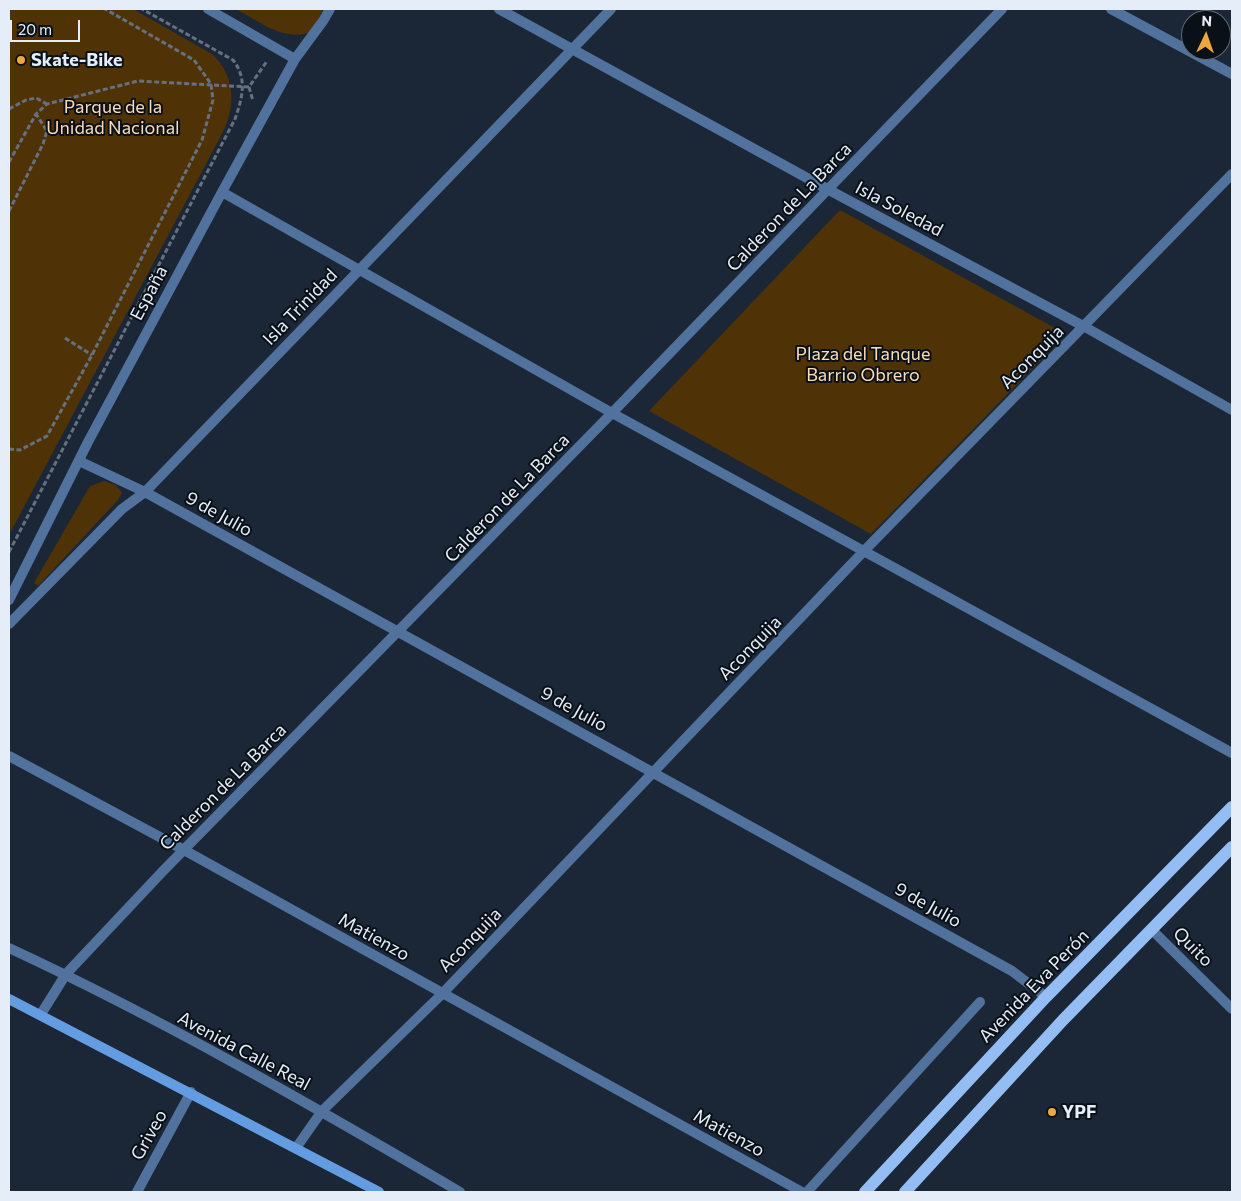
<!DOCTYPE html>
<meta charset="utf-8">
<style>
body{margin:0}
#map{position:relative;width:1241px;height:1201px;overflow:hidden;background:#1b2737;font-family:Commissioner,sans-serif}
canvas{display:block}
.frame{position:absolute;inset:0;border:10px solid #e5eef8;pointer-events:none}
.north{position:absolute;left:1181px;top:10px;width:50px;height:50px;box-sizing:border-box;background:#0a1017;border:1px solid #626971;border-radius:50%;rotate:3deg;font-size:14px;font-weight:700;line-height:20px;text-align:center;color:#e5eef8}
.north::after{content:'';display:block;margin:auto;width:18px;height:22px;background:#f0a63e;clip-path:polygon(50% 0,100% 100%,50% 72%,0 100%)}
.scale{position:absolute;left:10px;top:20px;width:70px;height:22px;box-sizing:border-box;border:2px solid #e5eef8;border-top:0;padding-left:6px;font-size:15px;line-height:18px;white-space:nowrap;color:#e5eef8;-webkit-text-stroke:4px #0a1017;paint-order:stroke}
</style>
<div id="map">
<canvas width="1241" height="1201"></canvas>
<div class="frame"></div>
<div class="north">N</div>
<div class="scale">20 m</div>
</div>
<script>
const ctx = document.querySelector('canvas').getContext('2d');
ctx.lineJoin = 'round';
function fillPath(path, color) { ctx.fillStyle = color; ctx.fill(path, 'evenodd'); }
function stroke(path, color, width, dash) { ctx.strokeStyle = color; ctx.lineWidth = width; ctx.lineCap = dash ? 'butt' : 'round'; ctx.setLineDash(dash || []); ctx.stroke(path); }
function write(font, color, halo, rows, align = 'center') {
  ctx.font = font + ' Commissioner,sans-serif'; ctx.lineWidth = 4; ctx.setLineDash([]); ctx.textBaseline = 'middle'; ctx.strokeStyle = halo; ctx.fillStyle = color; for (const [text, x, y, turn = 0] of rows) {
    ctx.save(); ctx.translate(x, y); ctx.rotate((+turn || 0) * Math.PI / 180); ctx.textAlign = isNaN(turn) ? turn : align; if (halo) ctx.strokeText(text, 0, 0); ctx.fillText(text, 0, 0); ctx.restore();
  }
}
const green = new Path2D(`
 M9,9H133L212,54C235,75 236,105 223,132L9,535Z
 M236,9H323L312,32C284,42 260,22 236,9Z
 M840,210L1066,334L871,534L649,411Z
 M104,481L116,485L122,493L118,500L38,586L34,583L90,486Z`);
const path = new Path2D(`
 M249,87L253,101
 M9,109L26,100L36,98L47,104
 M9,162L36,114L47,104L138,81L249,87L267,61
 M9,211L43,144L47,131L36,114
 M65,338L92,355
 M9,449L20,450L47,436L92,355L202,140L213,100L211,84L194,60L105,9
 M9,552L235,119C242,99 248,79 233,60L142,9`);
const minor = new Path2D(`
 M208,9L295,59
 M499,9L829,190L1085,327L1232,410
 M1111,9L1232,74
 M222,192L612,413L1232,753
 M79,461L145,492L1012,971L1046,997
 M9,600L88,442L222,192L295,59L323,21L330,9
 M9,624L122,509L145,492L611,9
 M9,756L184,850L802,1192
 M1152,930L1232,1009
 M9,948C164,1020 313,1106 460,1192
 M41,1014L66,974L163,871L612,413L1002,9
 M296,1148L322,1111L442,994L863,552L1232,174
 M137,1192L191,1092
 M807,1192L980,1002`);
const secondary = new Path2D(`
 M9,999L379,1192`);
const primary = new Path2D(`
 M865,1192L1046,997L1232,807
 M905,1192L1063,1020L1232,847`);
const markers = [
 [21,60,5,"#f0a63e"],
 [1052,1112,5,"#f0a63e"]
];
const poiNames = [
 ["Skate-Bike",31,60],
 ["YPF",1062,1112]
];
const parkNames = [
 ["Parque de la",113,107],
 ["Unidad Nacional",113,128],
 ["Plaza del Tanque",863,354],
 ["Barrio Obrero",863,375]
];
const streetNames = [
 ["Calderon de La Barca",789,207,-46],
 ["Isla Soledad",899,209,28],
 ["España",149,293,-62],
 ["Isla Trinidad",300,307,-46],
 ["Aconquija",1032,357,-45],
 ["Calderon de La Barca",507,498,-46],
 ["9 de Julio",219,514,29],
 ["Aconquija",750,648,-46],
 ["9 de Julio",574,709,29],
 ["Calderon de La Barca",223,787,-45],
 ["9 de Julio",928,905,29],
 ["Matienzo",374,937,29],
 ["Aconquija",470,940,-46],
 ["Quito",1193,947,45],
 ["Avenida Eva Perón",1034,986,-46],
 ["Avenida Calle Real",244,1051,28],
 ["Matienzo",729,1133,29],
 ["Griveo",149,1135,-61]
];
fillPath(green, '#4f3206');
stroke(path, '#66717f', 3, [5, 2.5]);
stroke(minor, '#50729d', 10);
stroke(secondary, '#649ce2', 10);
stroke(primary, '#93bdf3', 12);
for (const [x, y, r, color] of markers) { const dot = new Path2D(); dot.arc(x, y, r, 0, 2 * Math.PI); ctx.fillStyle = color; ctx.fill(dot); stroke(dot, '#0a1017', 2); }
write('bold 18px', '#e5eef8', '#0a1017', poiNames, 'left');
write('18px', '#fbdcb8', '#0a1017', parkNames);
write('18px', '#e5eef8', '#0a1017', streetNames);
</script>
